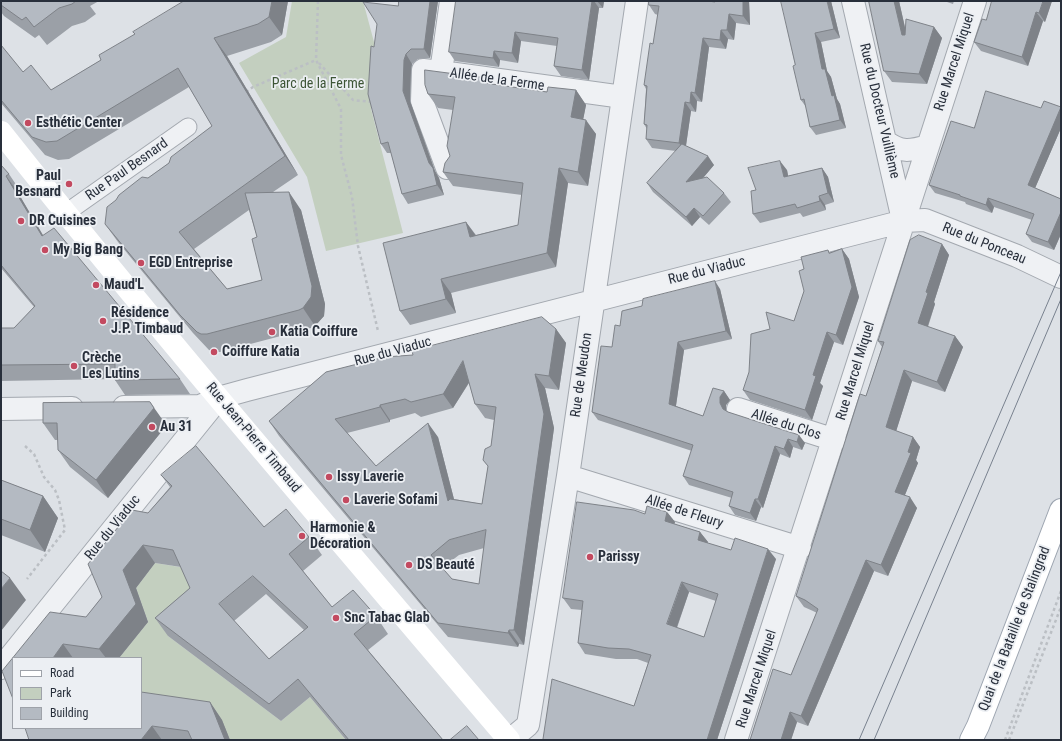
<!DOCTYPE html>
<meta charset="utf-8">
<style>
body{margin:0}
#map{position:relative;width:1062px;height:741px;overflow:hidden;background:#dde1e6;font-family:"Roboto Condensed",sans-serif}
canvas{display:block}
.frame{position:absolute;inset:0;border:2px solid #282f3b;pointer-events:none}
.legend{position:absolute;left:12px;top:657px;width:130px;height:72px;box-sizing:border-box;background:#eceff3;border:1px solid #9ea2a9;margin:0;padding:5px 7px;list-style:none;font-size:12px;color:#282f3b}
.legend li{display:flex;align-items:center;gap:8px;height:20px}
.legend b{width:20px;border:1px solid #9ea2a9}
</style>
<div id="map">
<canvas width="1062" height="741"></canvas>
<div class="frame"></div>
<ul class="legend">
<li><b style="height:5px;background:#fff"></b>Road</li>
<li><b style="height:11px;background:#c3cfbf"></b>Park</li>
<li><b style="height:11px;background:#b4bac2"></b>Building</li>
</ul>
</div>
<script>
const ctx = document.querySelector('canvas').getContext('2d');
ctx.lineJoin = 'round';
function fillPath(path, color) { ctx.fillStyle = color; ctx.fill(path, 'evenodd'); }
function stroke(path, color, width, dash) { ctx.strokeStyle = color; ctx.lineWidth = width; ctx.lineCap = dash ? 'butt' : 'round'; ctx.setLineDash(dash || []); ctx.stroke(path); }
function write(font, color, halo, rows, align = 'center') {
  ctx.font = font + ' "Roboto Condensed",sans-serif'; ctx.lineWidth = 3.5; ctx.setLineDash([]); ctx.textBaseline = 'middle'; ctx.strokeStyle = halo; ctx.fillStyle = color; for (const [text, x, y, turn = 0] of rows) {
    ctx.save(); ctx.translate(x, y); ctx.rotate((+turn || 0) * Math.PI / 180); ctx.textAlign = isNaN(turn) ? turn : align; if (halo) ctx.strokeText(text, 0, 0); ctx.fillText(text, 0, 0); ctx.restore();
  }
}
const green = new Path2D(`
 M292,1H363L374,42L376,102L371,109L403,233L326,251L307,177L239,63L286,37Z
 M155,563L186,568L203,606L168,636L281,721L310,697L346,740H230L141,724V658H119L148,622L136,588Z`);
const path = new Path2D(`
 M318,1L316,60L341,109V155L352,197L358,246L378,331
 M319,63L353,100L372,102
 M246,92L253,87L316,60
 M25,446L34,454L44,477L55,490L59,500L65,530L27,579
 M1005,740L1061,591
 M1009,740L1061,607`);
const pedestrian = new Path2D(`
 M66,213L188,127`);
const minor = new Path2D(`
 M451,1L441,72L623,97
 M853,1L903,220
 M441,72L423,70L422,101L447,168
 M885,141C901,153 910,151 928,146
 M124,407L200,406L218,398L247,390L904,221L925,220L1017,256L1061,277
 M1,409L72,408
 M738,409L835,440
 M568,476L800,548
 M1,668L218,399
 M510,740L528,725L568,476L637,1
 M736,740C818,494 895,247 975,1`);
const secondary = new Path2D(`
 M1,132C165,339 338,539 509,740`);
const primary = new Path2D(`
 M971,740L978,726L1061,510`);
const tram = new Path2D(`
 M859,740L1061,272
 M874,740L1061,299`);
const wall = new Path2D(`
 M1,1H99L90,6L96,14L85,22L72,26L47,45L39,35L35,38L4,16L1,12Z
 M184,1H288L282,35L271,42L227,56L298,175L273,192L301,210L325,304L324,316L315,326L311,328L220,352H214L209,350L193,333L118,242L105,224L148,178L169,163L212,126L189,87L69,159L58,160L45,155L1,103V45L23,72L51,90L101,60L135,34ZM249,210L257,237L262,280L227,289L194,249Z
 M399,1H438L430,58L418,59L412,64L411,70L410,101L435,171L439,178L444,195L408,204L402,194L391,153H387L381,144L374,47L398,6Z
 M456,1H604L603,8H599L589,80L561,76L554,66L557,46L521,41L518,63L500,60L499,67L455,61L449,52Z
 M749,1L750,25L736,23L734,40L728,39L726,49L709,47L702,102L697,101L696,112L691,111L686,146L714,165L703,178L724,193L731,202L709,225L700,217L692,226L653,192L647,183L676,151L652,148L646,139L647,129L644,124L646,89L644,85L653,44L658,15L655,14L649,5Z
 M831,1L840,38L821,42L827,71L831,77L837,99L840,104L846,128L816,135L810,127L806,107L801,100L795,65Z
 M869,1H899L905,27H934L942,38L927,84L892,82L884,71Z
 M944,1H954L953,4Z
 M1052,1L1045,22L1043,21L1028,66L981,51L974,42Z
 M486,78L490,84L547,92L576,90L586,105L583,119L596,134L588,186L568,183L556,267L451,293L456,313L410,325L400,311L466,222L476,235L518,225L522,195L453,186L443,172L450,156L453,110L438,108L428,94Z
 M1061,107V128L1035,188L1061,199V234L1054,250L1032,242L1026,234L1032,220L994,207L992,213L966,204L965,202L935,193L929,185L974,128L1041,108Z
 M1,165L9,174L19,189L17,191L43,235L180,379L190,394L125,395L115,380V379L1,381V328H14L34,307L1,268Z
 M822,168L828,177L834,202L825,205L826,210L803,217L800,213L760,223L753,214L756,190L787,170L788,176Z
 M942,244L949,255L934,302L935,304L928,327L955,336L963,347L945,392L912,381L896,431L913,437L920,447L916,460L918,463L905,495L917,508L888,576L874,571L808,726L797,722L791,740H750L791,675L817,613L813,611L804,607L796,596L866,396L882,347L878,341Z
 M842,249L849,259L859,297L843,345L834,342L820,383L823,386L812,420L750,400L743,390L770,329L794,321L804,291V269L830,252Z
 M720,289L732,339L684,350L676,406L703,416L724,391L730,400L726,405V411L728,412L805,443L802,450L793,447L790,458L780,454L763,508L761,507L756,521L735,515L729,506L732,498L689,485L683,476L692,451L598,420L592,412L612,347L620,326Z
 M556,329L566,343L559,390L545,388L554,428L524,645L519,644L518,647L448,637L279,436L269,421L413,355ZM469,383L475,404L485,418L494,420L491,446L483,460L488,466L482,504L454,499L438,437L376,466L347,433L390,422V420L415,413L421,417L453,408ZM484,548L479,584L452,579L442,568L459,555Z
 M162,419L166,426L108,498L70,467L58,450V440H55L43,423Z
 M161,475L264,527L309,537L322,555L303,571L332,607L376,616L388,634L368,650L443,740H346L310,697L281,721L168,636L155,618L190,588L181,567L155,563L136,588L148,622L119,658H13L86,617L102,597L148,513L170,487ZM266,594L304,630L269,659L234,621Z
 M1,480L43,496L58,518L45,552L1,535Z
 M667,512L675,522L674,524L700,532L708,542L707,543L731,550L776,559L717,740L634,706L648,663L637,659H616L585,654L578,643L582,610L571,609L563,598L645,514ZM689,592L716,601L704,637L677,628Z
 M210,702L222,720L230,740H29L141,728Z`);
const shadedWall = new Path2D(`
 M272,1H288L282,35L269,17Z
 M430,1H438L430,58L424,49Z
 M592,1H594L599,8L589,80L582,70Z
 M597,1H604L603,8Z
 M743,1H749L750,25L743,16Z
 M827,1H831L840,38L834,29Z
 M894,1H899L909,46L902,35Z
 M1043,1H1052L1045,22L1039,13Z
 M1036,12L1043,21L1028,66L1022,57Z
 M729,14L736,23L734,40L727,30Z
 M934,27L942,38L927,84L919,74Z
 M721,30L728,39L726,49L720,40Z
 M515,32L521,41L518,63L512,53Z
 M815,33L821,42L827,71L831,77L837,99L840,104L846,128L840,120L822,69Z
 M214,38L227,56L298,175L285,156Z
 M703,38L709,47L702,102L695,93Z
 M494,51L500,60L499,67L493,58Z
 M406,54L412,64L411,70L410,101L435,171L439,178L444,195L437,185L403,91L404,60Z
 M486,78L496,92L485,83Z
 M576,90L586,105L581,131L571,117Z
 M691,92L697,101L696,112L690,103Z
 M685,102L691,111L685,152L679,143Z
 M1061,107V128L1033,193L1028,185Z
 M586,120L596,134L588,186L578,172Z
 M708,156L714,165L692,191L686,182Z
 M780,161L787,170L790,186L784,177Z
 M559,168L568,183L556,267L547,253Z
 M822,168L828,177L834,202L828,193Z
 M6,176L17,191L52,251L42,236Z
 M289,192L301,210L325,304L324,316L315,326L303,308Z
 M819,196L825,205L826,210L820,201Z
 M988,198L994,207L992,213L986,205Z
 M694,208L700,217L692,226L686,217Z
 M1061,212V234L1054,250L1048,242Z
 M466,222L476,236L470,237Z
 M942,244L949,255L934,302L935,304L925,334L918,323L926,292Z
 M842,249L849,259L859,297L843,345L836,335Z
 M441,279L451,293L456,313L446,299Z
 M715,281L720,289L732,339L726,331Z
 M556,329L566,343L559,390L549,376Z
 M827,332L834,342L820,383L823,386L812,420L805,410L813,375Z
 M955,336L963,347L945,392L937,382Z
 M678,342L684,350L675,412L669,404Z
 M463,361L473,376L453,408L443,394Z
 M904,370L912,381L894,438L886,427Z
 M535,374L545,388L554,428L524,645L514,630Z
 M724,391L730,400L726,405V411L723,409L720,403V397Z
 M150,402L162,419L166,426L108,498L96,480Z
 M380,405L390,420V422L380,407Z
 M428,423L438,437L458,515L448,501Z
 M799,435L805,443L802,450L797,442Z
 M913,437L920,447L916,460L918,463L902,502L895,492Z
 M788,439L793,447L790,458L784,449Z
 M775,446L780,454L763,508L758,499Z
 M43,496L58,518L45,552L30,530Z
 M910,497L917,508L888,576L881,565Z
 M755,499L761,507L756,521L750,513Z
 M667,512L675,522L672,531L665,521Z
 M700,532L708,542L705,551L698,540Z
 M143,545L155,563L136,588L148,622L119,658H106L99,649L123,570Z
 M768,549L776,559L717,740H707Z
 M866,560L874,571L808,726L801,716Z
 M10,578L26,600L1,631V589Z
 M682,582L689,592L674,635L667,624Z
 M509,630L519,644L518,647L508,633Z
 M63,644L73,658H53Z
 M210,702L222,720L230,740H225Z
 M790,712L797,722L791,740H781Z
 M152,726L162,740H141Z`);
const building = new Path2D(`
 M1,1H76L72,4L59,8L34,27L26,17L22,20L1,5Z
 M184,1H272L269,17L258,24L214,38L285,156L179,232L227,289L262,280L252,239L257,237L245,193L289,192L312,286L311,297L303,308L299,310L207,334H201L197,332L180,315L105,224L107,207L116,200L119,195L142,177L148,178L169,163L171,157L212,126L178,68L57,141L46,142L32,137L1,100V45L23,72L31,65L51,90L101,60L99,55L135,34L133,32Z
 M399,1H430L424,49H411L406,54L404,60L403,91L429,163L433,168L437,185L402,194L388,142L381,144L368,94L371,46L374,47L377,24L363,2L398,6Z
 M456,1H592L582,70L554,66L558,38L515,32L512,53L494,51L493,58L449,52Z
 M649,1H708L715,2V1H743V16L729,14L727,30H721L720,40L703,38L695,93L691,92L690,103L685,102L679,143L646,139L647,125L644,124L647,86L644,85L650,43L653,44L659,6L649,5Z
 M781,1H827L834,29L815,33L822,69H825L832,96L834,95L840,120L810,127L804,99L801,100L793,66L795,65Z
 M869,1H894L902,35H905L906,19L934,27L919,74L884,71Z
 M992,1H1043L1039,13L1036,12L1022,57L974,42L982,19L986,20Z
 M425,70L486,78L485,83L547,92L548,87L576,90L571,117L586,120L578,172L559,168L547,253L441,279L446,299L400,311L383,243L466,222L470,237L518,225L523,183L443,172L445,163L450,156L447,146L455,97L428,94L425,85Z
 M986,91L1041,108L1044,101L1061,107L1028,185L1061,199V212L1048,242L1026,234L1034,214L988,198L986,205L960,196V195L929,185L951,121L974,128Z
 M682,144L708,156L686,182L707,177L724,193L703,216L694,208L686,217L647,183Z
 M780,161L784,177L822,168L828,193L819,196L820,201L797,208L795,204L753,214L751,191L756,190L748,168Z
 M1,165L9,174L6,176L42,236L54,228L180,379L115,380V364L1,365V328H14L35,306L1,265Z
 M919,235L942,244L926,292L928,293L918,323L955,336L937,382L904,370L886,427L913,437L908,452L911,453L895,492L910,497L881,565L866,560L801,716L790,712L781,740H750L773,669L791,675L818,609L805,600L796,596L860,394L866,396L884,342L878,341L910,240Z
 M842,249L852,287L836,335L827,332L813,375L816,376L805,410L743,390L749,372L751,334L770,329L766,312L794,321L804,291L799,271L804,269L801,257L828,250L829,253Z
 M715,281L726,331L678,342L669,404L703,416L713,388L724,391L720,397V403L723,409L728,412L799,435L797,442L788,439L784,449L775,446L758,499H755L750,513L729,506L733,492L683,476L693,445L592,412L601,346L612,347L615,325L620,326L622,311L642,306L643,299Z
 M542,317L556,329L549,376L535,374L544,414L514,630H509L508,633L438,623L269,421L326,372L385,357L413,355L412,351ZM463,361L475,404L496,407L491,446L485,449L483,460L488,466L482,504L450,499L448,501L428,423L376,466L335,419L380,407V405L405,399L411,402L443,394ZM486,530L479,584L452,579L431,555L449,540Z
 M150,402L154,408L96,480L58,450L57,423H43V403Z
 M196,446L264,527L286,509L309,537L289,554L332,607L353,590L376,616L354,634L443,740H349L298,679L269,704L155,618L190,588L173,550L143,545L123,570L136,604L99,649L63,644L53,658H13V699L2,671L50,612L86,617L102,597L88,564L132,510L148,513L172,486L161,475ZM253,576L308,627L269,659L219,604Z
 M1,480L43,496L30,530L1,519Z
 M577,502L634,510L645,514L647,506L667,512L665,521L700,532L698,540L731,550L735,538L768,549L707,740H544L543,739L552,679L634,706L651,655L629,649L608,648L578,643L583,601L563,598ZM682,582L718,594L704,637L667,624Z
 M1,571L10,578L1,589Z
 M141,692L210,702L225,740H192L188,731L152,726L141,740H29L25,728H141Z
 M467,726L479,740H450Z`);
const markers = [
 [28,123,4,"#c34a60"],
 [69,184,4,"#c34a60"],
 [21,221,4,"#c34a60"],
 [45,250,4,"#c34a60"],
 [141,263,4,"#c34a60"],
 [96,285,4,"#c34a60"],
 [103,321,4,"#c34a60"],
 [272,332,4,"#c34a60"],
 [214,352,4,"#c34a60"],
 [74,366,4,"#c34a60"],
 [152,427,4,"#c34a60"],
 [329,477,4,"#c34a60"],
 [346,500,4,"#c34a60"],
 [302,536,4,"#c34a60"],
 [590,557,4,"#c34a60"],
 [409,565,4,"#c34a60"],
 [336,618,4,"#c34a60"]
];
const streetNames = [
 ["Rue Marcel Miquel",955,62,-72],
 ["Allée de la Ferme",497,80,8],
 ["Rue du Docteur Vuillième",879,111,77],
 ["Rue Paul Besnard",127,170,-35],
 ["Rue du Ponceau",984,244,22],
 ["Rue du Viaduc",707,271,-14],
 ["Rue du Viaduc",393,352,-15],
 ["Rue Marcel Miquel",856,371,-73],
 ["Rue de Meudon",582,375,-82],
 ["Allée du Clos",786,425,18],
 ["Rue Jean-Pierre Timbaud",253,438,50],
 ["Allée de Fleury",684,512,18],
 ["Rue du Viaduc",113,528,-51],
 ["Quai de la Bataille de Stalingrad",1015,629,-69],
 ["Rue Marcel Miquel",757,679,-72]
];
const parkNames = [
 ["Parc de la Ferme",318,84]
];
const poiNames = [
 ["Esthétic Center",36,123],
 ["Paul",61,176,"right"],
 ["Besnard",61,192,"right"],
 ["DR Cuisines",29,221],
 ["My Big Bang",53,250],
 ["EGD Entreprise",149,263],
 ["Maud'L",104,285],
 ["Résidence",111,313],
 ["J.P. Timbaud",111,329],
 ["Katia Coiffure",280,332],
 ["Coiffure Katia",222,352],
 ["Crèche",82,358],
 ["Les Lutins",82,374],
 ["Au 31",160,427],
 ["Issy Laverie",337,477],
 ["Laverie Sofami",354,500],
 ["Harmonie &",310,528],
 ["Décoration",310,544],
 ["Parissy",598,557],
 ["DS Beauté",417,565],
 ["Snc Tabac Glab",344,618]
];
fillPath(green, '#c3cfbf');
stroke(pedestrian, '#a3a8af', 19);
stroke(minor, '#a3a8af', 24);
stroke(primary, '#9da5b0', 24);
stroke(path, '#bbbfc4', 2.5, [3, 3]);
stroke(pedestrian, '#eff1f4', 17);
stroke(minor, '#eff1f4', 22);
stroke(secondary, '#fff', 22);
stroke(primary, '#fff', 22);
stroke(tram, '#78818e', 1);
fillPath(wall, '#9ba0a7');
fillPath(shadedWall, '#7e8288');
fillPath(building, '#b4bac2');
stroke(building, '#7e8288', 1);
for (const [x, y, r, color] of markers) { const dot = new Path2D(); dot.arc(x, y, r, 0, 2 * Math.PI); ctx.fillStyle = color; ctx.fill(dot); stroke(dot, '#eceff3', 1.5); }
write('14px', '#282f3b', '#eceff3', streetNames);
write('14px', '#3d5536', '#eceff3', parkNames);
write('bold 14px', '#282f3b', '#eceff3', poiNames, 'left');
</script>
